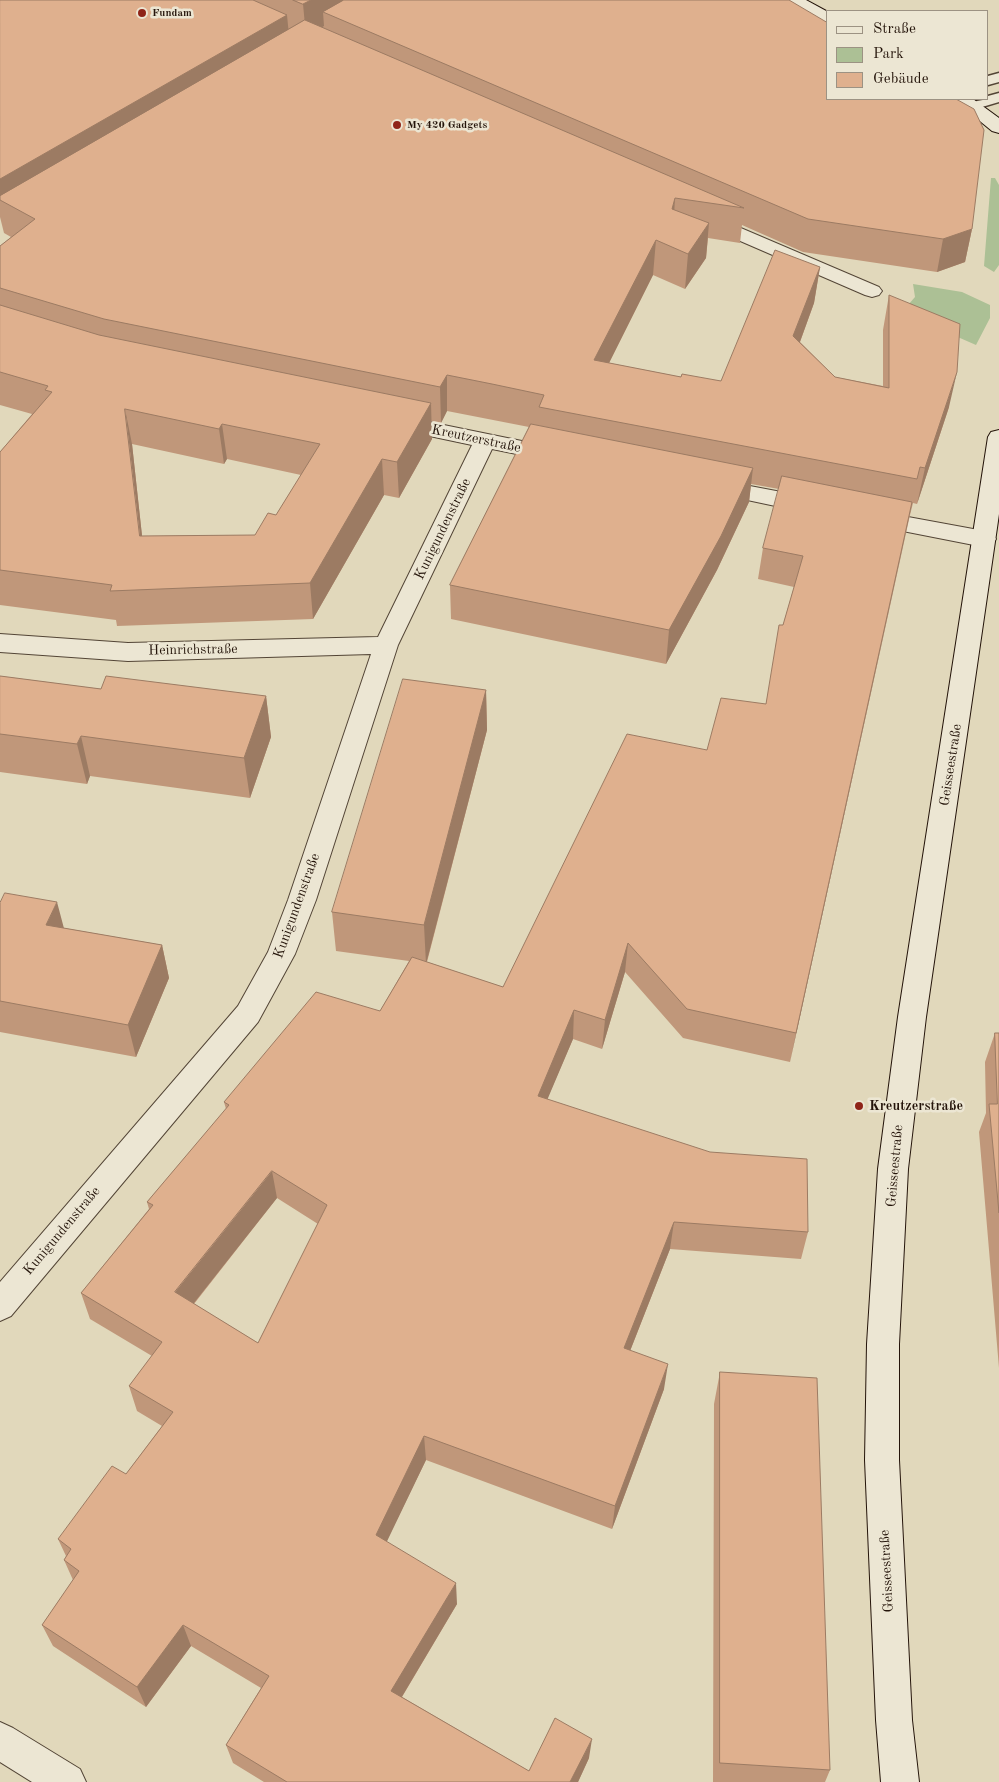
<!DOCTYPE html>
<meta charset="utf-8">
<style>
body{margin:0}
#map{position:relative;width:999px;height:1782px;overflow:hidden;background:#e1d8bb;font-family:"Old Standard TT",serif}
canvas{display:block}
.legend{position:absolute;left:826px;top:10px;width:162px;height:90px;box-sizing:border-box;background:#ece6d3;border:1px solid #9c9283;margin:0;padding:6px 9px;list-style:none;font-size:15px;color:#24140a}
.legend li{display:flex;align-items:center;gap:10px;height:25px}
.legend b{width:25px;border:1px solid #9c9283}
</style>
<div id="map">
<canvas width="999" height="1782"></canvas>
<ul class="legend">
<li><b style="height:6px;background:#ece6d3"></b>Straße</li>
<li><b style="height:14px;background:#acc095"></b>Park</li>
<li><b style="height:14px;background:#dfb08e"></b>Gebäude</li>
</ul>
</div>
<script>
const ctx = document.querySelector('canvas').getContext('2d');
ctx.lineJoin = 'round';
function fillPath(path, color) { ctx.fillStyle = color; ctx.fill(path, 'evenodd'); }
function stroke(path, color, width, dash) { ctx.strokeStyle = color; ctx.lineWidth = width; ctx.lineCap = dash ? 'butt' : 'round'; ctx.setLineDash(dash || []); ctx.stroke(path); }
function write(font, color, halo, rows, align = 'center') {
  ctx.font = font + ' "Old Standard TT",serif'; ctx.lineWidth = 5; ctx.setLineDash([]); ctx.textBaseline = 'middle'; ctx.strokeStyle = halo; ctx.fillStyle = color; for (const [text, x, y, turn = 0] of rows) {
    ctx.save(); ctx.translate(x, y); ctx.rotate((+turn || 0) * Math.PI / 180); ctx.textAlign = isNaN(turn) ? turn : align; if (halo) ctx.strokeText(text, 0, 0); ctx.fillText(text, 0, 0); ctx.restore();
  }
}
const green = new Path2D(`
 M991,178H995L999,185V265L994,272L984,266Z
 M913,284L962,292L990,305V318L976,345L928,324L908,305L915,297Z`);
const lane = new Path2D(`
 M999,73V82L988,85V76Z
 M999,93V102L972,110L965,106L967,103L988,99V96Z`);
const street = new Path2D(`
 M708,214L879,287L882,291L879,295L872,297L865,295L701,224L698,220L701,216Z
 M395,415L556,448L564,450L567,455L564,460L556,462L492,449L398,645L316,900L295,954L258,1022L11,1316L0,1321V1282L238,1006L268,952L288,900L371,654L128,661L0,652V634L128,643L378,637L472,445L387,427L384,422L387,417Z
 M713,479L813,498L821,501L825,506L821,511L813,514L705,491L702,486L705,481Z
 M870,510L984,531L992,533L996,539L992,545L984,547L862,523L858,518L862,513Z
 M0,1722L13,1728L80,1769L86,1782H32L0,1762Z`);
const secondary = new Path2D(`
 M785,0H806L828,12V25L788,4Z
 M953,99H973L999,118V133L992,131Z
 M999,430V514L926,1017L908,1169L899,1344V1460L912,1720L919,1782H881L876,1720L865,1460L867,1344L878,1169L898,1017L988,437L991,432Z`);
const wall = new Path2D(`
 M0,0H789L972,229L965,262L937,272L803,252L742,225L740,243L708,238L706,258L685,289L653,275L609,363L681,377L721,381L820,267L814,303L800,342L835,377L883,386V330L889,295L949,407L917,504L913,503L910,515L790,1062L683,1038L625,972L602,1049L573,1039L547,1099L808,1232L801,1259L670,1249L630,1351L664,1389L612,1529L426,1460L386,1542L457,1604L402,1697L529,1771L589,1758L578,1782H264L233,1763L226,1745L261,1688L191,1646L146,1707L53,1646L42,1625L73,1580L64,1560L66,1556L58,1539L126,1474L162,1426L137,1411L129,1386L152,1356L90,1319L81,1293L149,1209L147,1202L226,1109L224,1102L380,1011L409,961L336,951L332,912L486,690L487,730L427,962L503,987L707,750L766,704L783,625L794,587L758,579L763,548L779,489L751,484L749,502L717,570L666,664L451,619L450,585L529,427L447,411L441,423L431,421L432,439L399,498L384,495L313,619L117,626L116,620L0,605V452L32,414L0,405V246L11,237L4,233L0,217ZM132,444L224,464L227,459L301,475L276,515L255,535L142,536ZM277,1198L318,1224L258,1343L194,1304Z
 M0,676L101,689L266,696L271,737L250,798L90,776L87,784L0,772Z
 M0,903L64,928L162,945L169,978L136,1057L0,1032Z
 M995,1033H999V1368L979,1132L986,1113L985,1062Z
 M720,1372L830,1770L825,1782H713L714,1404Z`);
const shadedWall = new Path2D(`
 M311,0H368L323,12L324,26L306,36L303,4Z
 M287,15L290,46L0,200V179Z
 M675,198L673,233L672,209Z
 M709,223L706,258L685,289L688,254Z
 M972,229L965,262L937,272L943,239Z
 M656,240L653,275L593,395L594,360Z
 M820,267L814,303L789,372L793,336Z
 M957,372L949,407L917,504L925,468Z
 M447,375V411L441,423L440,387Z
 M431,403L432,439L399,498L397,462Z
 M125,409L132,444L146,572L140,536Z
 M222,424L227,459L224,464L219,429Z
 M382,459L384,495L313,619L310,583Z
 M753,468L749,502L717,570L666,664L669,630Z
 M906,533L790,1062L796,1033Z
 M486,690L487,730L426,964L424,925Z
 M266,696L271,737L250,798L244,758Z
 M81,736L90,776L87,784L77,744Z
 M57,902L66,936L46,925Z
 M628,943L625,972L602,1049L605,1020Z
 M162,945L169,978L136,1057L128,1025Z
 M574,1010L573,1039L537,1124L538,1096Z
 M272,1171L277,1198L182,1318L175,1292Z
 M674,1222L670,1249L621,1374L624,1348Z
 M668,1364L664,1389L612,1529L615,1506Z
 M424,1436L426,1460L379,1558L376,1535Z
 M456,1583L457,1604L394,1710L391,1691Z
 M183,1625L191,1646L146,1707L137,1687Z
 M592,1739L589,1758L578,1782H570Z`);
const building = new Path2D(`
 M0,0H253L287,15L0,179Z
 M293,0H311L303,4Z
 M344,0H789L828,23V99H956L974,109L984,130L972,229L943,239L808,219L323,12Z
 M305,20L744,208L675,198L672,209L709,223L688,254L656,240L594,360L681,377L682,374L721,381L775,250L820,267L793,336L835,377L889,388V295L960,324L957,372L925,468L920,467L917,479L539,407L544,395L492,384L447,375L440,387L104,319L0,288V246L35,219L0,200V196Z
 M0,305L99,335L431,403L397,462L382,459L310,583L110,591L112,585L0,570V452L52,392L45,390L48,386L0,372ZM125,409L219,429L222,424L320,444L276,515L268,513L255,535L140,536Z
 M531,424L753,468L721,536L669,630L450,585Z
 M782,476L912,502L796,1033L687,1009L628,943L605,1020L574,1010L538,1096L710,1152L807,1159L808,1232L674,1222L624,1348L668,1364L615,1506L424,1436L376,1535L456,1583L391,1691L529,1771L555,1718L592,1739L570,1782H287L226,1745L269,1676L183,1625L137,1687L42,1625L79,1571L64,1560L71,1549L58,1539L112,1466L126,1474L173,1412L129,1386L162,1342L81,1293L153,1205L147,1202L229,1105L224,1102L316,992L380,1011L412,957L503,987L627,734L707,750L721,698L766,704L779,625H783L803,556L763,548ZM272,1171L327,1205L258,1343L175,1292Z
 M0,676L101,689L106,676L266,696L244,758L81,736L77,744L0,734Z
 M403,679L486,690L424,925L332,912Z
 M5,893L57,902L46,925L162,945L128,1025L0,1001V903Z
 M995,1033H999V1213L989,1104H997Z
 M720,1372L817,1378L830,1770L720,1763Z`);
const markers = [
 [142,13,5,"#8f2418"],
 [397,125,5,"#8f2418"],
 [859,1106,5,"#8f2418"]
];
const farPoinames = [
 ["Fundam",152,13],
 ["My 420 Gadgets",407,125]
];
const streetNames = [
 ["Kreutzerstraße",476,439,12],
 ["Kunigundenstraße",443,529,-64],
 ["Heinrichstraße",193,650,-1],
 ["Geisseestraße",951,765,-81],
 ["Kunigundenstraße",297,906,-70],
 ["Geisseestraße",895,1166,-85],
 ["Kunigundenstraße",62,1231,-50],
 ["Geisseestraße",887,1571,-93]
];
const poiNames = [
 ["Kreutzerstraße",869,1106]
];
fillPath(green, '#acc095');
stroke(lane, '#534536', 3);
stroke(street, '#534536', 2);
stroke(secondary, '#24140a', 2);
fillPath(lane, '#ece6d3');
fillPath(street, '#ece6d3');
fillPath(secondary, '#ece6d3');
fillPath(wall, '#c0977a');
fillPath(shadedWall, '#9c7b63');
fillPath(building, '#dfb08e');
stroke(building, '#9c7b63', 1);
for (const [x, y, r, color] of markers) { const dot = new Path2D(); dot.arc(x, y, r, 0, 2 * Math.PI); ctx.fillStyle = color; ctx.fill(dot); stroke(dot, '#ece6d3', 2); }
write('bold 11px', '#24140a', '#ece6d3', farPoinames, 'left');
write('14px', '#24140a', '#ece6d3', streetNames);
write('bold 14px', '#24140a', '#ece6d3', poiNames, 'left');
</script>
